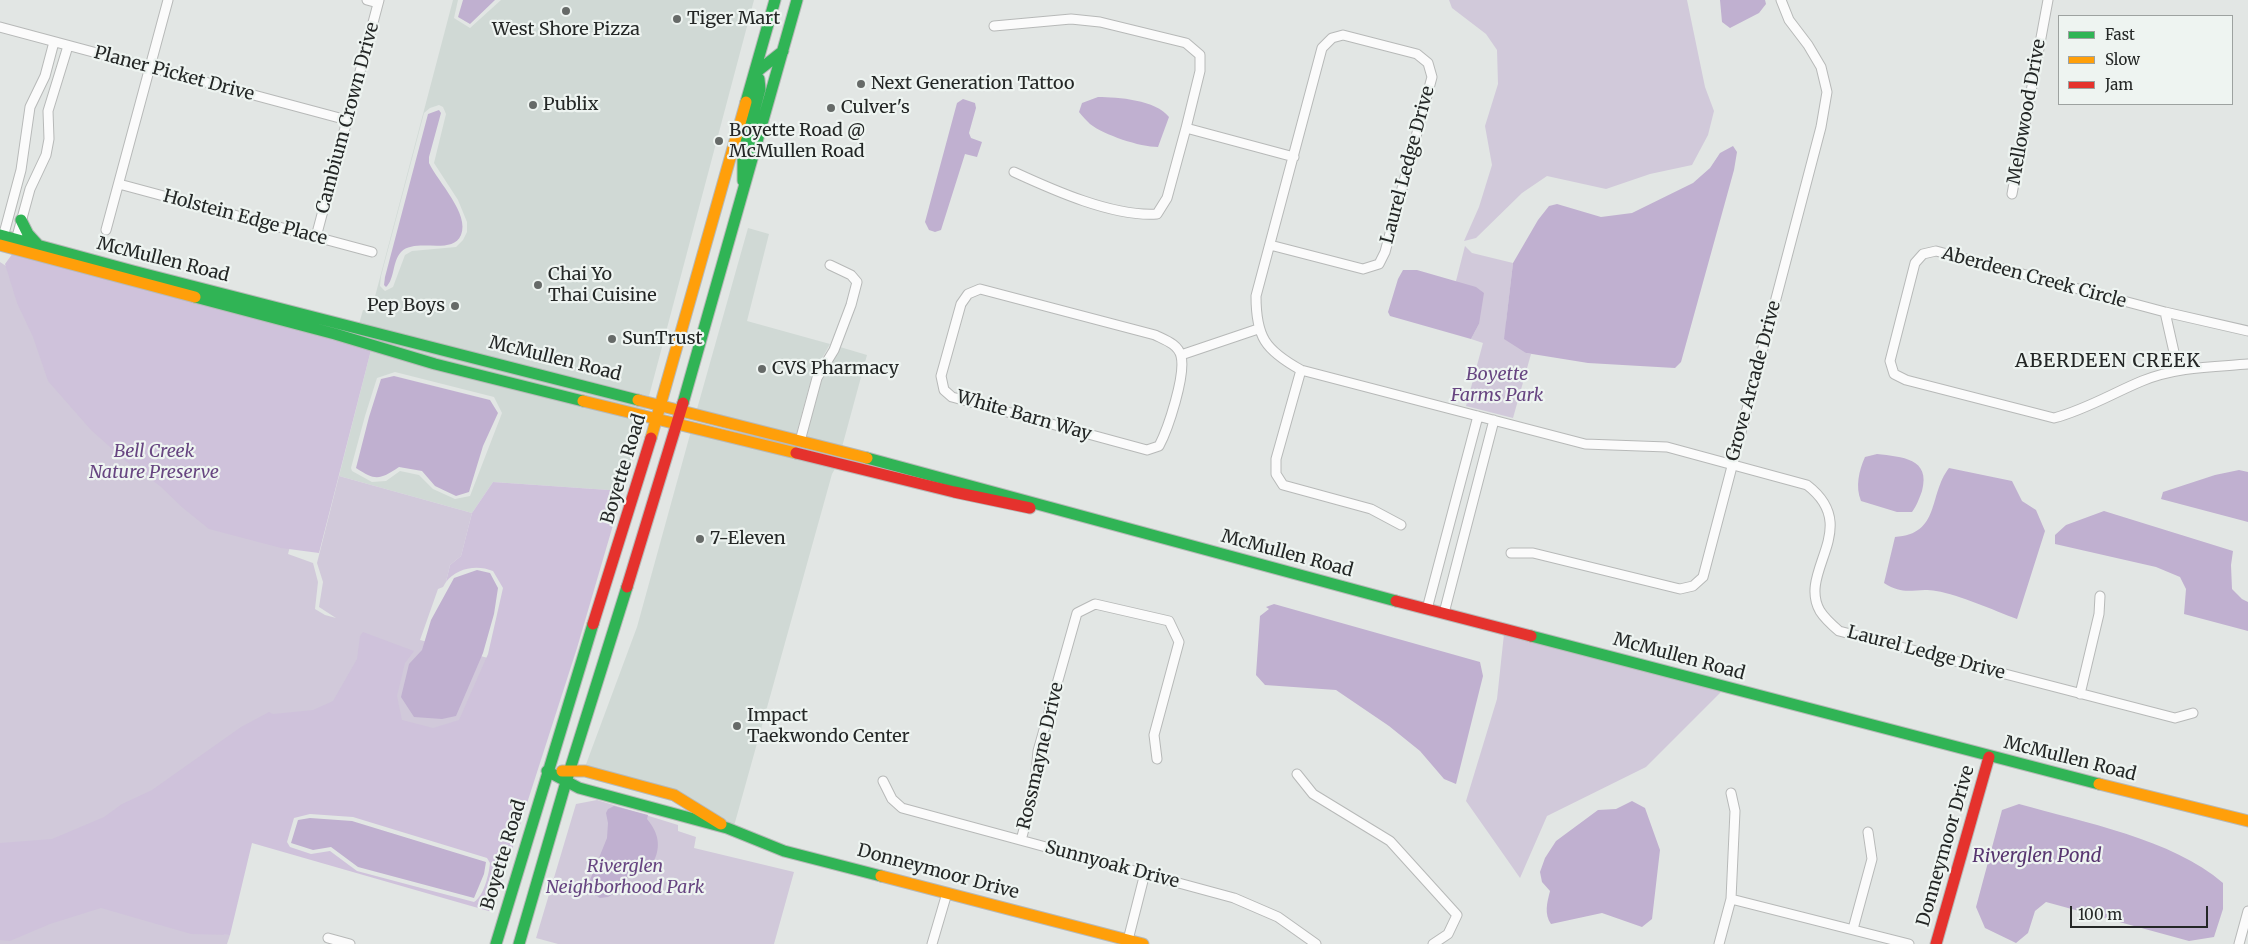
<!DOCTYPE html>
<style>
body{margin:0}
#map{position:relative;width:2248px;height:944px;overflow:hidden;background:#e2e6e4;font-family:Merriweather,serif}
canvas{display:block}
.legend{position:absolute;left:2058px;top:15px;width:175px;height:90px;box-sizing:border-box;background:#eef4f1;border:1px solid #9da2a0;margin:0;padding:6px 9px;list-style:none;font-size:15px;color:#242726}
.legend li{display:flex;align-items:center;gap:10px;height:25px}
.legend b{width:25px;border:1px solid #9da2a0}
.scale{position:absolute;left:2070px;top:906px;width:138px;height:22px;box-sizing:border-box;border:2px solid #242726;border-top:0;padding-left:6px;font-size:15px;line-height:18px;white-space:nowrap;color:#242726;-webkit-text-stroke:4px #eef4f1;paint-order:stroke}
</style>
<div id="map">
<canvas width="2248" height="944"></canvas>
<ul class="legend">
<li><b style="height:6px;background:#30b455"></b>Fast</li>
<li><b style="height:6px;background:#ff9f0a"></b>Slow</li>
<li><b style="height:6px;background:#e5322d"></b>Jam</li>
</ul>
<div class="scale">100 m</div>
</div>
<script>
const ctx = document.querySelector('canvas').getContext('2d');
ctx.lineJoin = 'round';
function fillPath(path, color) { ctx.fillStyle = color; ctx.fill(path, 'evenodd'); }
function stroke(path, color, width, dash) { ctx.strokeStyle = color; ctx.lineWidth = width; ctx.lineCap = dash ? 'butt' : 'round'; ctx.setLineDash(dash || []); ctx.stroke(path); }
function write(font, color, halo, rows, align = 'center') {
  ctx.font = font + ' Merriweather,serif'; ctx.lineWidth = 4.5; ctx.setLineDash([]); ctx.textBaseline = 'middle'; ctx.strokeStyle = halo; ctx.fillStyle = color; for (const [text, x, y, turn = 0] of rows) {
    ctx.save(); ctx.translate(x, y); ctx.rotate((+turn || 0) * Math.PI / 180); ctx.textAlign = isNaN(turn) ? turn : align; if (halo) ctx.strokeText(text, 0, 0); ctx.fillText(text, 0, 0); ctx.restore();
  }
}
const built = new Path2D(`
 M453,0H458L454,18L470,28L501,0H754L649,396L359,324L363,310L369,311L372,308ZM439,105L443,107L446,114L434,163L458,200L467,222V232L463,240L456,247L412,251L405,255L393,287L385,291L380,286L381,276L424,113L430,108Z
 M748,228L769,234L747,321L830,344L812,376L796,435L697,409Z
 M375,337L646,405L645,410L436,360L374,341Z
 M840,347L867,355L842,447L806,438L822,379Z
 M371,350L642,419L623,491L493,482L472,513L339,476ZM395,372L494,397L502,413L470,496L455,499L433,489L419,475L400,471L386,481L372,482L352,471L351,468L365,416L377,378Z
 M691,431L836,467L832,474L734,826L710,810L585,767L637,627Z`);
const green = new Path2D(`
 M1449,0H1687L1705,87L1714,111L1708,135L1692,165L1650,174L1606,189L1547,176L1522,193L1476,238L1464,241L1479,207L1492,165L1485,126L1498,84L1497,50L1486,34L1452,8Z
 M1465,246L1472,253L1513,263L1506,323L1526,353L1531,354L1513,418L1466,406L1483,343L1471,339L1479,324L1456,281Z
 M0,262L6,266L342,352L288,554L313,563L318,582L315,609L325,615L336,618L319,607L323,582L317,563L339,476L472,513L461,556L450,565L446,582L443,587L438,589L420,640L541,672L502,849L263,784L224,935H230L227,944H0Z
 M1504,634L1722,691L1646,767L1547,816L1520,878L1466,801L1497,699Z
 M597,800L678,825V831L696,837L694,848L794,872L774,944H558L536,938L576,804Z`);
const forest = new Path2D(`
 M13,253L371,350L319,553L281,548L209,529L183,508L160,486L127,462L91,430L48,381L33,337L17,303L5,264Z
 M493,482L623,491L577,648L492,912L252,843L230,935L191,934L101,908L50,924L10,941L0,940V843L52,839L104,817L122,804L152,790L241,727L269,712L273,714L313,710L333,701L357,659L360,636L363,632L414,651L405,663L397,696L402,720L433,728L459,720L488,654L503,588L493,571C477,564 456,568 446,582L450,565L461,556L472,513ZM310,814L353,817L487,858L490,863C489,874 484,896 474,902L357,871L330,851L311,854L290,847L287,842L294,818Z`);
const water = new Path2D(`
 M463,0H495L470,24L458,17Z
 M1720,0H1765L1766,4L1759,13L1730,28L1722,22Z
 M1098,97C1118,97 1156,100 1169,117L1158,147C1140,147 1104,135 1090,124C1086,120 1082,116 1079,112L1082,103Z
 M963,99L975,103L976,108L969,133L971,138L982,142L977,157L965,154L941,230L935,232L929,230L925,222L957,103Z
 M439,110L441,113L429,157V163C438,182 470,214 461,235C452,256 416,237 401,252C392,262 395,279 386,287L384,285L385,277L428,114Z
 M1733,146L1737,152L1734,170L1681,362L1675,368L1588,363L1526,353L1504,339L1513,263L1538,220L1549,206L1557,204L1601,217L1632,213L1693,183L1710,168L1720,153Z
 M1403,270H1417L1476,287L1484,293L1479,324L1471,339L1390,316L1388,312L1398,279Z
 M394,376L490,400L498,413L483,446L469,492L456,496L435,486L422,471L399,467C379,480 376,481 356,468L369,417L381,379Z
 M1877,454C1902,457 1931,458 1922,491C1919,499 1917,505 1912,512H1897L1861,501C1855,487 1859,470 1865,457Z
 M1949,468L2012,481L2022,501L2036,510L2045,531L2017,619C1993,610 1960,595 1936,591C1915,587 1906,597 1884,583L1895,537C1941,534 1928,495 1949,468Z
 M2239,470L2248,472V522L2161,499L2163,492L2215,475Z
 M2104,511L2233,551L2231,565L2232,589L2242,599L2248,602V631L2184,614L2186,589L2180,577L2156,567L2055,544V535L2066,525Z
 M477,570L490,573L498,588L494,614L483,653L456,716L442,719L414,717L401,697L409,664L422,650L431,620L454,578Z
 M1274,604L1480,662L1483,676L1456,784L1444,779L1420,751L1389,726L1336,690L1265,685L1256,675L1260,616L1269,609L1266,607Z
 M1632,801L1645,808L1660,850L1652,919L1642,927L1602,913L1551,924C1544,914 1547,903 1550,891L1542,882L1540,872L1545,858L1556,841L1598,810L1616,809Z
 M2019,804C2082,822 2173,839 2223,883V909L2214,937L2189,941L2046,902L2035,911L2028,933L2016,943L1985,928L1976,907L2002,810Z
 M614,806L648,815L647,819C658,832 662,846 653,863C636,857 625,868 628,885L608,897L600,898L591,892L590,880L607,838L608,823L606,813L608,809Z
 M310,818L352,821L486,862L484,874L474,898L358,867L331,847L313,850L291,843L298,820Z`);
const street = new Path2D(`
 M367,0L378,3
 M994,26L1071,19L1100,22L1186,43L1200,55V71L1186,128L1167,198L1157,214C1113,217 1053,190 1014,172
 M0,27L347,120
 M1186,128L1294,157
 M119,184L372,252
 M2012,194L2048,0
 M106,230L168,0
 M316,237L379,0
 M2,241L21,170L30,107L45,76L54,42
 M15,244L30,189L46,155L49,139L48,111L68,46
 M1270,245L1363,269L1379,264L1385,252L1432,77L1428,63L1417,54L1343,35L1332,38L1322,48L1256,296C1256,337 1265,350 1301,370L1585,444L1667,447L1807,485C1863,528 1797,571 1820,611C1825,619 1832,625 1839,631L2175,718L2193,713
 M980,289L1155,335C1165,340 1178,344 1181,356C1186,375 1168,429 1159,446L1147,450L952,397L944,390L941,376L961,304L968,294Z
 M2165,312L2178,370
 M2248,331L2165,312L1936,251L1923,254L1915,263L1890,361L1894,374L1906,380L2054,418C2085,410 2113,393 2142,381C2176,367 2212,367 2248,364
 M1181,355L1258,329
 M1301,370L1276,459V474L1283,485L1371,509L1401,525
 M800,441L817,378L834,350L851,305L857,282L851,275L830,265
 M1511,553H1533L1680,589L1693,586L1703,577L1821,127L1827,92L1821,67L1808,45L1789,20L1781,0
 M1427,609L1478,416
 M1444,613L1494,420
 M2080,694L2099,614L2100,596
 M1297,774L1313,794L1390,841L1457,915L1448,934L1433,944
 M883,781L892,799L902,808L1234,898L1278,917L1316,944
 M1021,840L1034,793L1038,751L1077,613L1095,604L1169,621L1179,642L1154,735L1157,759
 M1731,899L1909,944
 M1853,929L1872,859L1868,832
 M328,938L350,944
 M1128,940L1145,873
 M932,944L947,893
 M1719,944L1731,899L1735,811L1731,793
 M2239,944L2248,911`);
const fast = new Path2D(`
 M754,74L783,51
 M746,102L775,0
 M743,181V153L760,89L759,79L754,74
 M21,220L28,234L39,246
 M0,235L133,271L638,400
 M195,297L335,334L435,364L583,401
 M683,403L797,0
 M867,458L1396,601
 M1531,636L2099,784
 M547,771L579,788L727,828L784,851L881,876
 M496,944L593,624
 M519,944L566,782L627,587`);
const slow = new Path2D(`
 M0,245L195,297
 M638,400L867,458
 M583,401L796,453
 M651,438L746,102
 M562,771H585L674,795L721,824
 M2099,784L2248,821
 M881,876L1143,944`);
const jam = new Path2D(`
 M796,453L954,492L1030,508
 M627,587L683,403
 M1396,601L1531,636
 M593,624L651,438
 M1936,944L1989,757`);
const markers = [
 [566,11,5,"#666a68"],
 [677,19,5,"#666a68"],
 [861,84,5,"#666a68"],
 [533,105,5,"#666a68"],
 [831,108,5,"#666a68"],
 [719,141,5,"#666a68"],
 [538,285,5,"#666a68"],
 [455,306,5,"#666a68"],
 [612,339,5,"#666a68"],
 [762,369,5,"#666a68"],
 [700,539,5,"#666a68"],
 [737,726,5,"#666a68"]
];
const poiNames = [
 ["Tiger Mart",687,19],
 ["West Shore Pizza",566,30,"center"],
 ["Next Generation Tattoo",871,84],
 ["Publix",543,105],
 ["Culver's",841,108],
 ["Boyette Road @",729,131],
 ["McMullen Road",729,152],
 ["Chai Yo",548,275],
 ["Thai Cuisine",548,296],
 ["Pep Boys",445,306,"right"],
 ["SunTrust",622,339],
 ["CVS Pharmacy",772,369],
 ["7-Eleven",710,539],
 ["Impact",747,716],
 ["Taekwondo Center",747,737]
];
const streetNames = [
 ["Planer Picket Drive",174,74,15],
 ["Mellowood Drive",2027,112,-80],
 ["Cambium Crown Drive",348,118,-75],
 ["Laurel Ledge Drive",1408,165,-75],
 ["Holstein Edge Place",245,218,15],
 ["McMullen Road",163,260,14],
 ["Aberdeen Creek Circle",2034,278,15],
 ["McMullen Road",555,359,14],
 ["Grove Arcade Drive",1754,381,-75],
 ["White Barn Way",1024,416,16],
 ["Boyette Road",624,469,-73],
 ["McMullen Road",1287,554,15],
 ["Laurel Ledge Drive",1926,653,15],
 ["McMullen Road",1679,657,15],
 ["Rossmayne Drive",1041,756,-77],
 ["McMullen Road",2070,759,14],
 ["Donneymoor Drive",1946,846,-74],
 ["Boyette Road",504,855,-73],
 ["Sunnyoak Drive",1112,865,15],
 ["Donneymoor Drive",938,872,15]
];
const parkNames = [
 ["Boyette",1497,375],
 ["Farms Park",1497,396],
 ["Bell Creek",154,452],
 ["Nature Preserve",154,473],
 ["Riverglen",625,867],
 ["Neighborhood Park",625,888]
];
const neighbourhoodNames = [
 ["ABERDEEN CREEK",2108,362]
];
const waterNames = [
 ["Riverglen Pond",2037,857]
];
fillPath(built, '#d0d9d5');
fillPath(green, '#d1c9da');
fillPath(forest, '#cfc2db');
fillPath(water, '#c0b0d0');
stroke(street, '#b7b9b8', 11);
stroke(fast, '#b7b9b8', 13);
stroke(slow, '#b7b9b8', 13);
stroke(jam, '#b7b9b8', 13);
stroke(street, '#fbfbfb', 9);
stroke(fast, '#30b455', 11);
stroke(slow, '#ff9f0a', 11);
stroke(jam, '#e5322d', 11);
for (const [x, y, r, color] of markers) { const dot = new Path2D(); dot.arc(x, y, r, 0, 2 * Math.PI); ctx.fillStyle = color; ctx.fill(dot); stroke(dot, '#eef4f1', 2); }
write('18px', '#242726', '#eef4f1', poiNames, 'left');
write('18px', '#242726', '#eef4f1', streetNames);
write('italic 18px', '#674581', '#eef4f1', parkNames);
ctx.letterSpacing = '1px';
write('19px', '#242726', '#eef4f1', neighbourhoodNames);
ctx.letterSpacing = '0px';
write('italic 19px', '#583670', '#eef4f1', waterNames);
</script>
